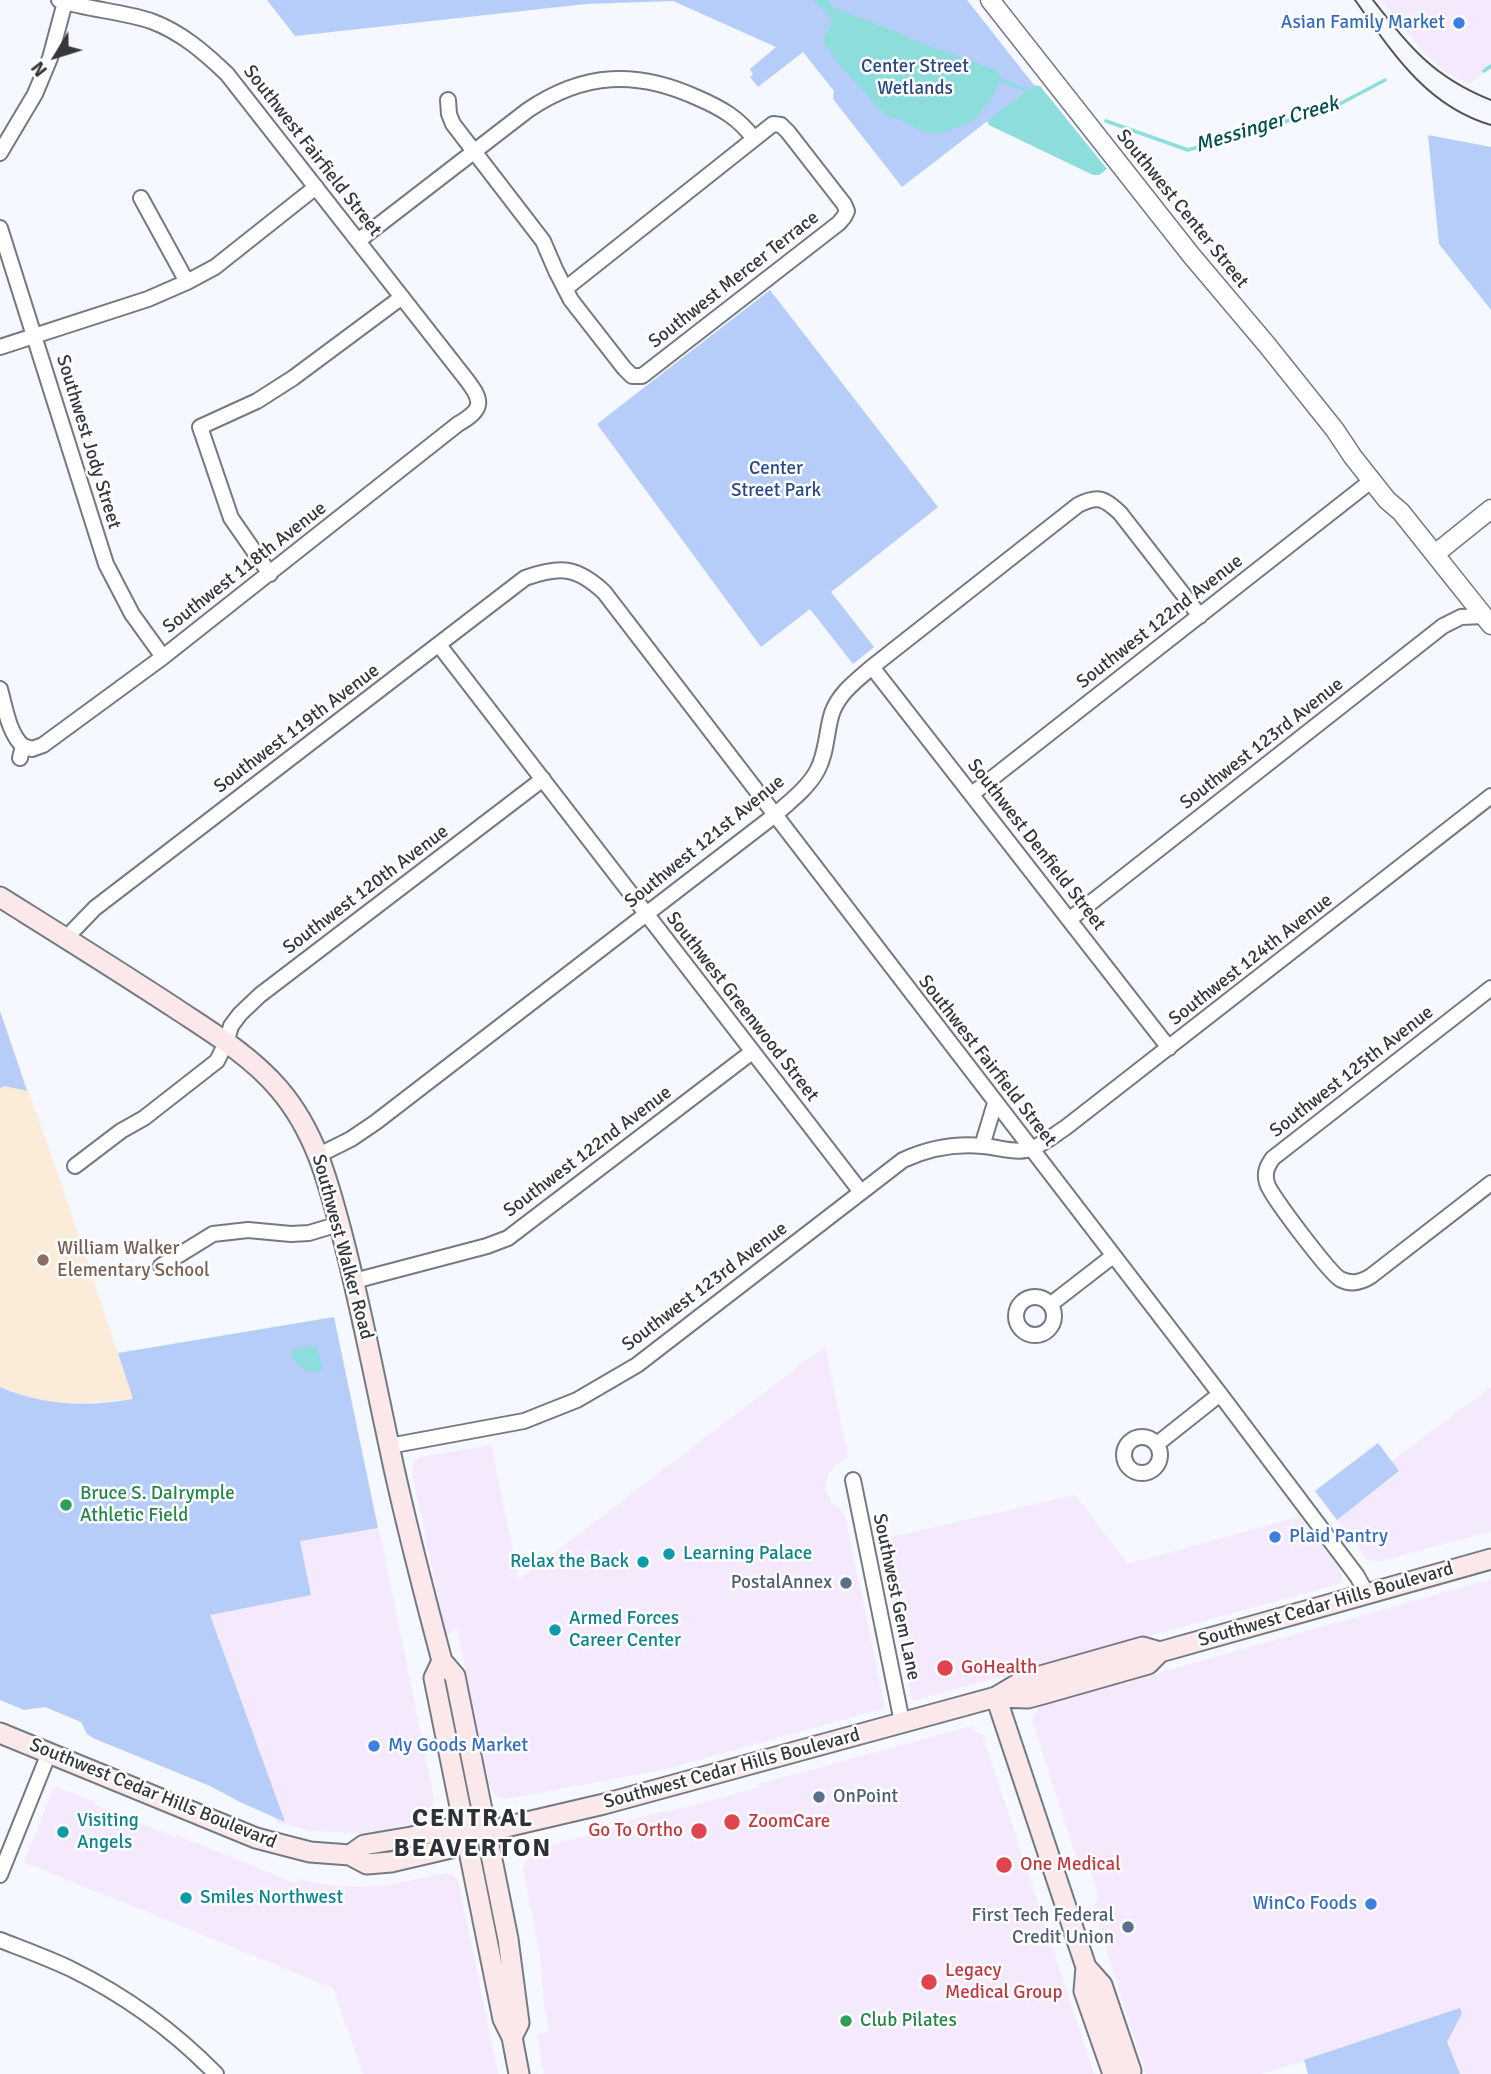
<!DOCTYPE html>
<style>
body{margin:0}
#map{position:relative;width:1491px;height:2074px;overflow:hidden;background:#f5f8fe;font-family:Signika,sans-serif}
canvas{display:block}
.north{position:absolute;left:21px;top:21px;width:70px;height:70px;-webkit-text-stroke:5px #fff;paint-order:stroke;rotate:232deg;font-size:19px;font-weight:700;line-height:28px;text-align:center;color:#35373a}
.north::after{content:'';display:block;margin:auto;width:24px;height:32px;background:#35373a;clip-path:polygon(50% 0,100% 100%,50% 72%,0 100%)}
</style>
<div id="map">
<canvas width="1491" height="2074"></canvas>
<div class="north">N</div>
</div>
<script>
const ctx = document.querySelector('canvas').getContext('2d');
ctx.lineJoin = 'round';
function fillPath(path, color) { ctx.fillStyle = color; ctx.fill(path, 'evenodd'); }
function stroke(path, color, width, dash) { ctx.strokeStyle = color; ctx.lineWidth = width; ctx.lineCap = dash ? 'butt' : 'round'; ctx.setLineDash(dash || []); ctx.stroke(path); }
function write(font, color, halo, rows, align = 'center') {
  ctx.font = font + ' Signika,sans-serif'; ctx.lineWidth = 5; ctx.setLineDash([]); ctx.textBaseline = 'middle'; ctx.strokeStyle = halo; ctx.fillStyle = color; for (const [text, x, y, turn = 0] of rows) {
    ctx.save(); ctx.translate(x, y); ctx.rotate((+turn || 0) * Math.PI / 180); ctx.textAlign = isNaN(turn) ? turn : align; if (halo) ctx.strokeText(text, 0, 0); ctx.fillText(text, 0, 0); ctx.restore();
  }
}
const commercial = new Path2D(`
 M1381,0H1491V67L1470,84L1448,74L1425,54Z
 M825,1346L848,1458L835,1465L831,1470L827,1477L826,1490L831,1502L841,1510L846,1519L885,1708L666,1769L512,1798L504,1799L494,1795L490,1787L457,1628L446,1636L412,1471L413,1463L420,1457L491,1445L519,1580Z
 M1491,1387V1531L1377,1562L1367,1559L1337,1520L1399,1472L1391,1461Z
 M1075,1495L1128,1564L1294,1518L1298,1515L1342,1572V1577L1340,1583L1335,1585L912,1701L878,1540Z
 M379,1528L434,1799L432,1810L429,1816L418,1823L387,1830L360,1833L312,1831L277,1823L205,1611L311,1594L300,1541Z
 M1491,1579V2074H1460L1447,2044L1448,2038L1324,2055L1261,2074H1146L1093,1908L1099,1898L1089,1867L1076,1856L1032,1720L1039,1707Z
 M972,1726L973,1730L980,1734L982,1733L1094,2074H544L537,2035L549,2031L544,2002L540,1955L523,1868L534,1850L628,1824V1821L659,1812L672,1811L760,1787L759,1784Z
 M57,1787L95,1802V1805L175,1837L177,1835L297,1884L296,1879L331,1885L356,1887L388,1885L446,1873L454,1876L459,1884L498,2074H363L333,1988L24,1862L53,1790Z`);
const education = new Path2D(`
 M0,1011L56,1168L133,1399L76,1404L58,1403L28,1397L0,1387Z`);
const green = new Path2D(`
 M267,0H967L1034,85L902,187L833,99L834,91L803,52L758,87L750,77L753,74L750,69L776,47L673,1L586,4L295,36Z
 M1428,135L1491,147V310L1439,244Z
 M770,290L938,507L831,592L874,647L853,664L810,609L761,647L597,424Z
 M0,1011L27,1091L5,1086L0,1088Z
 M334,1317L378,1528L300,1541L311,1595L210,1615L285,1822L240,1802L210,1786L93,1738L87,1734L81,1722L45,1707L24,1710L0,1700V1387C46,1406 84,1407 133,1399L118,1353Z
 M1378,1443L1399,1471L1337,1520L1315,1491Z
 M1460,2008L1462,2013L1447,2042L1460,2074H1308L1304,2060Z`);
const water = new Path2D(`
 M813,0H831L830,4L834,8L895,31L916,41L994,69L999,72L1000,78L993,97L974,120L942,133L924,132L899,119L887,116L883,113L833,57L824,42V36L833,21L826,12Z
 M1034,85L1040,86L1107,169L1099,175H1093L989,125L987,121Z
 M313,1346L317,1348L323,1368L317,1373C306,1372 297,1365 291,1355L293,1350Z`);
const stream = new Path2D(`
 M1484,71L1491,66
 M996,78L1028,91
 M1106,121L1188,150L1334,107L1385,80`);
const minor = new Path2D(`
 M448,100L449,114L453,124L543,241L556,271L571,300L624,368L632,376H642L839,223L844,217L847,211L844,204L788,132L781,125L773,124L565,289
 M0,153L35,94L50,58L65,2
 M141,198L187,282
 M0,228L106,564L132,614L163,657
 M358,241L528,110C584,72 637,70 698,98C721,108 739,118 754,139
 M0,347L148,299L187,282L215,267L316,187
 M270,574L231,518L200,427L257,401L293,378L402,297
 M439,645L861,1192
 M872,667L1169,1048
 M0,689C5,707 9,734 23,746L20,758
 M23,746L32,749L43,745L163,657L458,424C484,409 483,401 466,379L227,74C204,52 181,32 151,21C121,11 89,10 59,0
 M972,794L1371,481
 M1070,919L1443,626L1461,617L1484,616
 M66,938L95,908L142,872L525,578C560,566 576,566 604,592L1220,1394L1357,1576L1367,1594
 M1491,988L1273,1158C1267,1166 1264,1173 1267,1183C1269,1194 1330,1273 1340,1279C1351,1285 1362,1282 1371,1276L1491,1183
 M982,1146L995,1103
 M319,1155L351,1139L376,1122L775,815C789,802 807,789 817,771C827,753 826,732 832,713C839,693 857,680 872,667L1078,505C1098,495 1104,498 1120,513L1200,616
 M75,1166L121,1131L144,1118L217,1061L226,1043L231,1026L240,1014L260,995L543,779
 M161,1266L213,1234L248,1230L291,1234L309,1233L339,1224
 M354,1281L487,1246L508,1238L752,1052
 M1016 1316a19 19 0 1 1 38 0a19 19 0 1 1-38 0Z
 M1051,1304L1113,1256
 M1124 1455a18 18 0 1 1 36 0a18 18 0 1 1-36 0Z
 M1157,1444L1220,1394
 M389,1446L524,1421L577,1400L637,1365L903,1160C929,1148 954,1143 983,1146C998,1147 1012,1153 1027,1150C1040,1147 1054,1135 1065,1128L1491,796
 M853,1480L902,1722
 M0,1875L49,1753
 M0,1940C23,1949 48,1958 71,1969C124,1995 175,2032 216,2074`);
const tertiary = new Path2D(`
 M990,0L1191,255L1267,345L1335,430L1353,457L1387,500L1401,512L1491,625
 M1435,554L1491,509`);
const secondary = new Path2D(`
 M0,897C59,934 117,970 175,1008C211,1032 250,1055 279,1089C316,1132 329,1185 343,1238C361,1307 374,1376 389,1445C404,1518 423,1589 442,1661L455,1676L508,1939L519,2023L512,2037
 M442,1661L434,1678L503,2019L512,2037L519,2074
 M996,1697L1028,1698L1043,1694L1148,1664L1160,1652L1491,1559
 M996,1697L1086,1967L1102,1985L1131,2071L1130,2074
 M0,1733L256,1838L310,1852L350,1855L367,1864L391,1862L451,1848L467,1836L604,1804L996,1697L1023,1681L1143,1647L1160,1652
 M350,1855L364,1845L411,1837L448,1829L467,1836
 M1086,1967L1084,1991L1113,2074`);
const tram = new Path2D(`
 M1355,0C1392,52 1426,106 1491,125
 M1373,0C1410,47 1433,77 1491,100`);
const markers = [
 [1459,23,7,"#3f7fe0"],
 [43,1260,7,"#8d6e63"],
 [66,1505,7,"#2e9e5b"],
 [1275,1537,7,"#3f7fe0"],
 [669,1554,7,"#0f9aa8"],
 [643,1562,7,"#0f9aa8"],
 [846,1583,7,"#5c6f8a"],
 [555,1630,7,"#0f9aa8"],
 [945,1668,9,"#e0444e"],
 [374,1746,7,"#3f7fe0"],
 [819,1797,7,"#5c6f8a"],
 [732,1822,9,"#e0444e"],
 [699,1831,9,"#e0444e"],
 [63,1832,7,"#0f9aa8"],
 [1004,1865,9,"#e0444e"],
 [186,1898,7,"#0f9aa8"],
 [1371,1904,7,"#3f7fe0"],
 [1128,1927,7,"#5c6f8a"],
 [929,1982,9,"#e0444e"],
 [846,2021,7,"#2e9e5b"]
];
const shopNames = [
 ["Asian Family Market",1445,23],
 ["Plaid Pantry",1289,1537,"left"],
 ["My Goods Market",388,1746,"left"],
 ["WinCo Foods",1357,1904]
];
const parkNames = [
 ["Center Street",915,67],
 ["Wetlands",915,89],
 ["Center",776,469],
 ["Street Park",776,491]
];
const streetNames = [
 ["Southwest Fairfield Street",312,151,52],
 ["Southwest Center Street",1182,209,51],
 ["Southwest Mercer Terrace",734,280,-38],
 ["Southwest Jody Street",88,442,73],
 ["Southwest 118th Avenue",245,568,-38],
 ["Southwest 122nd Avenue",1160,622,-38],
 ["Southwest 119th Avenue",297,729,-37],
 ["Southwest 123rd Avenue",1262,744,-38],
 ["Southwest 121st Avenue",705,842,-39],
 ["Southwest Denfield Street",1036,845,52],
 ["Southwest 120th Avenue",366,890,-37],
 ["Southwest 124th Avenue",1251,960,-38],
 ["Southwest Greenwood Street",742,1007,52],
 ["Southwest Fairfield Street",987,1061,52],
 ["Southwest 125th Avenue",1352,1072,-38],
 ["Southwest 122nd Avenue",588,1152,-37],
 ["Southwest Walker Road",342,1247,75],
 ["Southwest 123rd Avenue",705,1287,-37],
 ["Southwest Gem Lane",896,1597,78],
 ["Southwest Cedar Hills Boulevard",1326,1605,-16],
 ["Southwest Cedar Hills Boulevard",732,1769,-15],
 ["Southwest Cedar Hills Boulevard",153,1794,22]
];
const educationNames = [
 ["William Walker",57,1249],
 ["Elementary School",57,1271]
];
const leisureNames = [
 ["Bruce S. DaIrymple",80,1494],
 ["Athletic Field",80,1516],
 ["Club Pilates",860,2021]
];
const cultureNames = [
 ["Learning Palace",683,1554],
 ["Relax the Back",629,1562,"right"],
 ["Armed Forces",569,1619],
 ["Career Center",569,1641],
 ["Visiting",77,1821],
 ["Angels",77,1843],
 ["Smiles Northwest",200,1898]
];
const serviceNames = [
 ["PostalAnnex",832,1583],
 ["OnPoint",833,1797,"left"],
 ["First Tech Federal",1114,1916],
 ["Credit Union",1114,1938]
];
const healthNames = [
 ["GoHealth",961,1668],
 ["ZoomCare",748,1822],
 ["Go To Ortho",683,1831,"right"],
 ["One Medical",1020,1865],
 ["Legacy",945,1971],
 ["Medical Group",945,1993]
];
const waterNames = [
 ["Messinger Creek",1267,125,-17]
];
const districtNames = [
 ["CENTRAL",473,1819],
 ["BEAVERTON",473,1849]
];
fillPath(commercial, '#f5e9fd');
fillPath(education, '#faecd9');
fillPath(green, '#b6cdf9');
fillPath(water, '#8ddddd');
stroke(stream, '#8ddddd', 3.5);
stroke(minor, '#757a82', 18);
stroke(tertiary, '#757a82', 21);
stroke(secondary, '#757a82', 23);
stroke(minor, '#fff', 14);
stroke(tertiary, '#fff', 18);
stroke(secondary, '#fae8eb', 19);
stroke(tram, '#535558', 2);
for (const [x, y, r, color] of markers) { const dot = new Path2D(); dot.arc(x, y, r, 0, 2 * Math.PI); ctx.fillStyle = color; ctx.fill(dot); stroke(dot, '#fff', 2.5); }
write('19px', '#366cbe', '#fff', shopNames, 'right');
write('19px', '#2a4986', '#fff', parkNames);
write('19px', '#35373a', '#fff', streetNames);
write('19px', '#785e54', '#fff', educationNames, 'left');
write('19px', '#27864d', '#fff', leisureNames, 'left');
write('19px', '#0d838f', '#fff', cultureNames, 'left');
write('19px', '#4e5e75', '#fff', serviceNames, 'right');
write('19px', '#be3a42', '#fff', healthNames, 'left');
write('italic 21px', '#024f4f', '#fff', waterNames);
ctx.letterSpacing = '2px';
write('bold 26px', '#2c3037', '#fff', districtNames);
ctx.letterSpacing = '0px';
</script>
